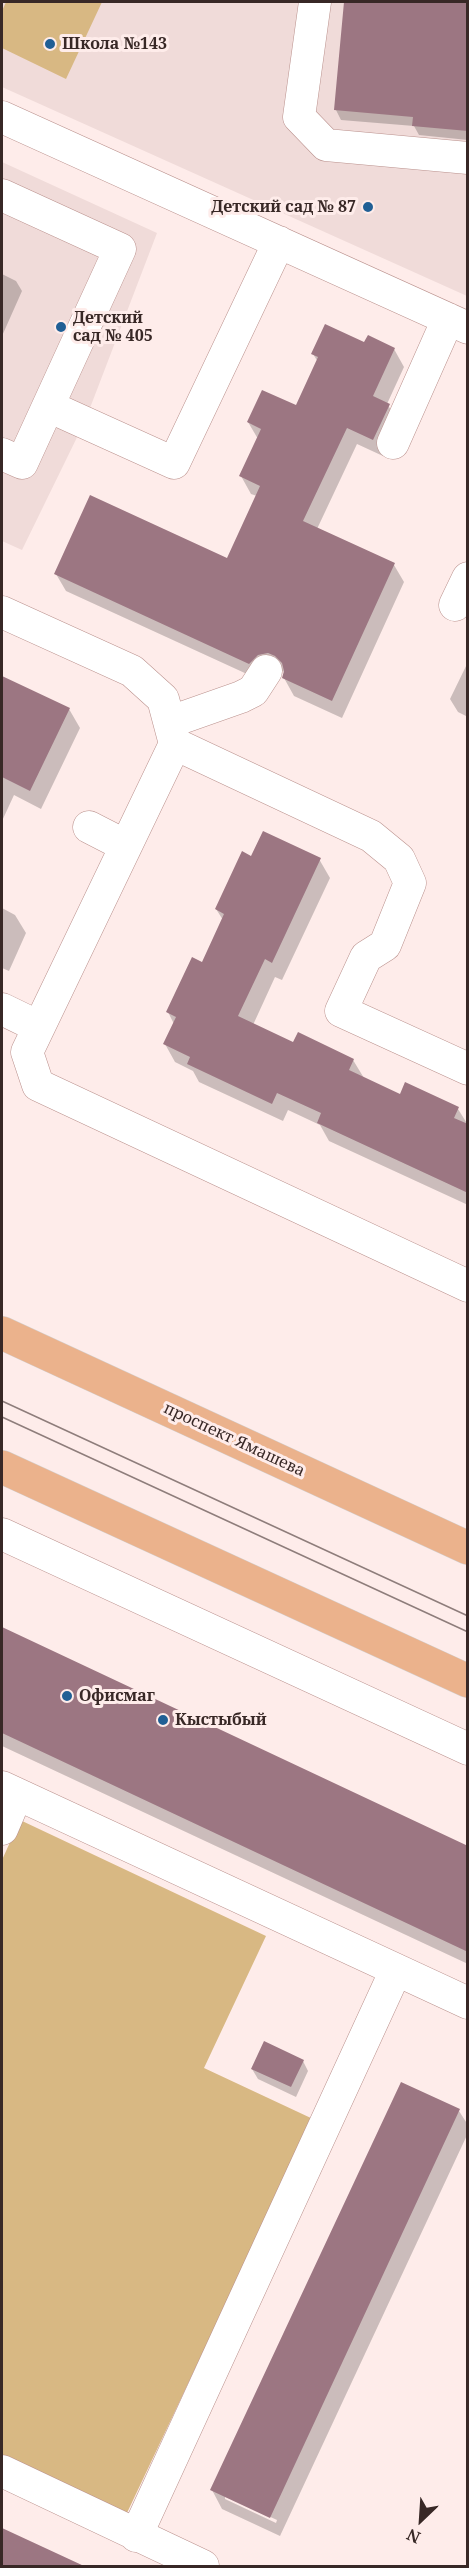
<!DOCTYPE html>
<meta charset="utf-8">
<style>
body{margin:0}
#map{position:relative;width:469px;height:2568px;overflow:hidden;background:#feecea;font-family:"Noto Serif",serif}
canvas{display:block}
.frame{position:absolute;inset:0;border:3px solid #382826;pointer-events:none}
.north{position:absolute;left:391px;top:2490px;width:60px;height:60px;-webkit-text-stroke:4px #feecea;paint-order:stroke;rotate:205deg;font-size:16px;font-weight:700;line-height:24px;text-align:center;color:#382826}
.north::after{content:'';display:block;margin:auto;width:21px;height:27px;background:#382826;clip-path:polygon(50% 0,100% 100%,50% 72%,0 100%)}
</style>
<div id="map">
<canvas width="469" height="2568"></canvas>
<div class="frame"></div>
<div class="north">N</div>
</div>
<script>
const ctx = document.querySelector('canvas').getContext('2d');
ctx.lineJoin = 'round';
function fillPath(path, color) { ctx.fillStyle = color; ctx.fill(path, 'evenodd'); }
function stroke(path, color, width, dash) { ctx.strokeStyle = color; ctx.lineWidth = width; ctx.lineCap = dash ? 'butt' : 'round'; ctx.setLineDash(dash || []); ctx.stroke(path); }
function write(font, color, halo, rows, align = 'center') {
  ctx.font = font + ' "Noto Serif",serif'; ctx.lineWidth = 6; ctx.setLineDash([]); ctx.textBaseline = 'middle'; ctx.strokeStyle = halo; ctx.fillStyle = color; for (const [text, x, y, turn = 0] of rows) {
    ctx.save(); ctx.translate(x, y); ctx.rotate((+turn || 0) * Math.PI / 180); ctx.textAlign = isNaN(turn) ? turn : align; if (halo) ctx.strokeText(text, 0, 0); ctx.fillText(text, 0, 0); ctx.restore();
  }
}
const built = new Path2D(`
 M2,2H467V296L2,87Z
 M2,162L157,233L85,421L22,550L2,541Z`);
const green = new Path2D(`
 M6,2H102L66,79L2,48V11Z
 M20,1820L266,1936L204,2068L313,2119L126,2515L2,2457V1860Z`);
const shadow = new Path2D(`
 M346,2H468V140L419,135L414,126L341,120L336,110Z
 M2,274L16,281L22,291L2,336Z
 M365,344L394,349L404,367L387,404L399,422L383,456L357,444L317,529L394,565L404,582L342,718L294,696L284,678L285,672L278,670L260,680L66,591L56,574L228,560L257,496L251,494L241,476L258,439L248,422L297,407L318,362L313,354Z
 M468,662V717L458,712L450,699Z
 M2,677L69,709L80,728L41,809L14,795L2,821Z
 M252,858L319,859L330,878L282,980L275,977L253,1025L294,1044L353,1060L364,1078L401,1096L458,1109L468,1125V1205L329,1141L320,1125L288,1110L283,1121L199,1082L193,1071L175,1062L165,1044L174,1024L168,1012L202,964L223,920L216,909Z
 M2,908L15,915L26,933L9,971L2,968Z
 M2,1629L468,1848V1964L2,1746Z
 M303,2061L308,2071L296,2097L258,2079L252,2069Z
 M459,2111L468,2125V2133L280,2536L222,2509L212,2490ZM225,2496L277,2520L276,2523L225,2499Z
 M2,2529L81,2566H2Z`);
const building = new Path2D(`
 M344,2H468V131L412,126L413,117L334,110Z
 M325,324L364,342L368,335L395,348L373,396L390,404L373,440L347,428L303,521L395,563L332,701L282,678L284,671L282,663L275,656L268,653L258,655L249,664L54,574L90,495L227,558L260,486L239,476L261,429L247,422L262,390L296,405L318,357L311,354Z
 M2,676L70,708L30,791L2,777Z
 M263,831L321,858L272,963L265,959L238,1016L293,1042L298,1032L354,1059L349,1070L400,1094L405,1082L459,1107L454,1118L468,1124V1193L317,1123L321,1113L277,1093L272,1104L187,1064L190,1057L163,1044L176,1017L166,1012L192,957L202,962L224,914L215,909L242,851L251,856Z
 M2,1627L468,1846V1952L2,1733Z
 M264,2041L304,2060L291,2087L251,2069Z
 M401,2082L460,2109L270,2518L210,2490Z
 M2,2528L84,2566H2Z`);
const minor = new Path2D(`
 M315,2L299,117L326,145L468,158
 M2,117L468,328
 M2,195L120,249L22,463L2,454
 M48,406L174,463L279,242
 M393,443L448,319
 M455,605L468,578
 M2,612L132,671L163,699L175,744L27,1052L38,1085L468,1286
 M170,722L241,697L253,691L266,671
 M175,744L371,836L399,859L410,883L385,945L366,957L341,1011L468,1069
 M89,827L126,846
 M2,1009L39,1027
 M2,1534L468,1749
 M2,1787L468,2003
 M2,1829L17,1794
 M2,2471L203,2566
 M136,2536L396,1970`);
const major = new Path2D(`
 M2,1333L468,1548
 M2,1467L468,1681`);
const tram = new Path2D(`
 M2,1401L468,1616
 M2,1417L468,1632`);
const markers = [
 [50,44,6,"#205f95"],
 [368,207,6,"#205f95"],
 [61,327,6,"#205f95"],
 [67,1696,6,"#205f95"],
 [163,1720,6,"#205f95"]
];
const poiNames = [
 ["Школа №143",62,44],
 ["Детский сад № 87",356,207,"right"],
 ["Детский",73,318],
 ["сад № 405",73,336],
 ["Офисмаг",79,1696],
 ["Кыстыбый",175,1720]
];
const streetNames = [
 ["проспект Ямашева",234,1440,25]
];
fillPath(built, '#f0dbd9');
fillPath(green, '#d8b883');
fillPath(shadow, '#0003');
fillPath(building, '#9c7682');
stroke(minor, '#ba918d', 33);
stroke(major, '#d3d0cf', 34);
stroke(minor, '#fff', 32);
stroke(major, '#ebb28c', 33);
stroke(tram, '#8e7d7b', 1.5);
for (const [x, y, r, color] of markers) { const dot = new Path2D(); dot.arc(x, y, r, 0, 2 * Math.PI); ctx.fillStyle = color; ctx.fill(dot); stroke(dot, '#feecea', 2); }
write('bold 16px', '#382826', '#feecea', poiNames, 'left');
write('16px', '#382826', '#feecea', streetNames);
</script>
